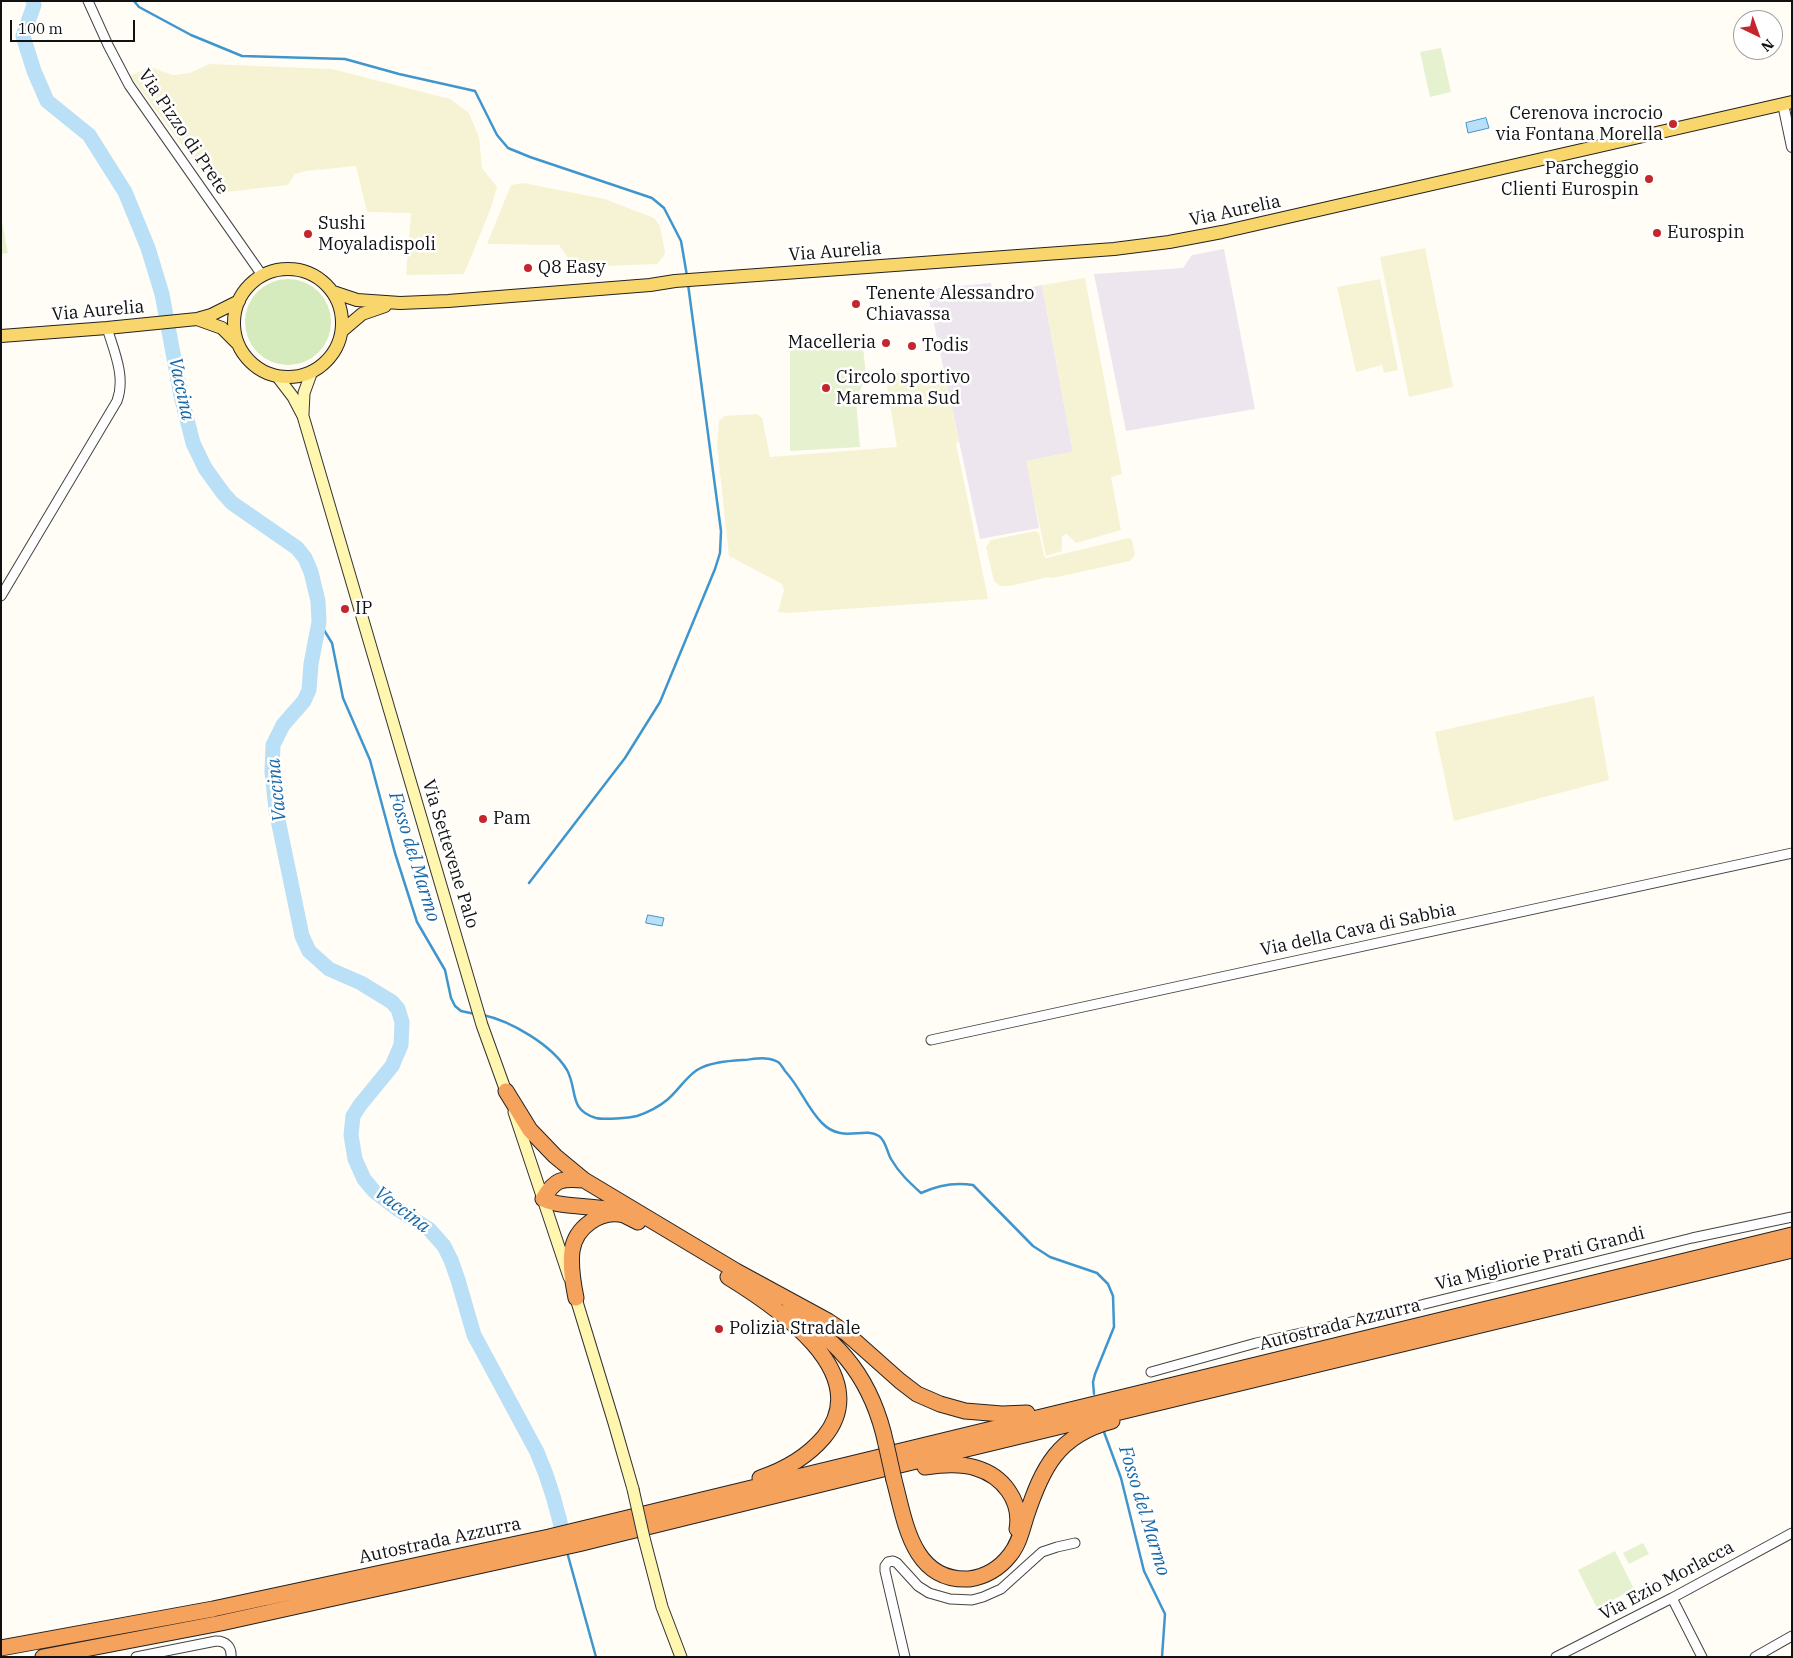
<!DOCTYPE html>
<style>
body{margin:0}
#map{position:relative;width:1793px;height:1658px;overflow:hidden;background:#fffdf5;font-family:"IBM Plex Serif",serif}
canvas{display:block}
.frame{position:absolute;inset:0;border:2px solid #111;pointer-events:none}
.north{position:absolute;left:1733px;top:10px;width:50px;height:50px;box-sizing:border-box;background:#fff;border:1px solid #a0a0a0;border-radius:50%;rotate:138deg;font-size:14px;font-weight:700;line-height:20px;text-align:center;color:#111}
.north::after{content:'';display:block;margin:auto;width:18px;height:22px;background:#c4262e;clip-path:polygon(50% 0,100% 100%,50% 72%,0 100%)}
.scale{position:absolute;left:10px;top:20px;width:125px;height:22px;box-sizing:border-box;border:2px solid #111;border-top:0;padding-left:6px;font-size:15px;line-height:18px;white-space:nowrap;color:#111;-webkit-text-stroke:4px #fff;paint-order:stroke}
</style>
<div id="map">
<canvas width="1793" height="1658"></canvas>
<div class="frame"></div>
<div class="north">N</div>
<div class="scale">100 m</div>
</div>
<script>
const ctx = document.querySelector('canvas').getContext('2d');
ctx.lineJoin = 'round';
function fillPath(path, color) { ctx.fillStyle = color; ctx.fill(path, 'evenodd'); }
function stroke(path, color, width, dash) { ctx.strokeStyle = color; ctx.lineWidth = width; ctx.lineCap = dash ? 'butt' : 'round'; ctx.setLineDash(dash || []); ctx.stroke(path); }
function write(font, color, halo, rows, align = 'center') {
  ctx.font = font + ' "IBM Plex Serif",serif'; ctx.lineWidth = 5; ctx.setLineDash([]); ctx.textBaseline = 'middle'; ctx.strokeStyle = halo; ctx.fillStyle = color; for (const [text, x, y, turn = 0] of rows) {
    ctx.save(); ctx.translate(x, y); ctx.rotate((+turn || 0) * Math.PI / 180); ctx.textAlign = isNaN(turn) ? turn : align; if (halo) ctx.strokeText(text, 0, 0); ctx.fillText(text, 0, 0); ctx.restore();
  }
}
const industrial = new Path2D(`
 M1224,249L1255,409L1126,431L1094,274L1183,268L1192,255Z
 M991,283L993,295L1042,285L1073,452L1027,461L1039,528L980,539L928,296L938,288Z`);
const farmland = new Path2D(`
 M209,64L332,69L450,99L469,113L479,137L482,168L497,187L491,208L464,274L406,275L411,213L367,212L356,166L306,171L295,174L288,185L218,193L130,76L150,67L173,75L190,73Z
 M523,183L605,199L654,218L660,226L665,252L663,257L657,264L580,267L571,262L559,245L487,244L511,185Z
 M1425,248L1453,387L1409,397L1380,257Z
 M1085,278L1122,474L1111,477L1121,530L1076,543L1067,534L1062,536V551L1046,556L1026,461L1073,452L1042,285Z
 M1380,279L1398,370L1384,373L1382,365L1356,372L1337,287Z
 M944,370L959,442L956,443L988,599L788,613L778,612L784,590L782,584L729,556L717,445L719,421L724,416L757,414L762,418L770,457L897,447L885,374Z
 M1035,531L1039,533L1044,556L1046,558L1129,538L1132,540L1135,555L1130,561L1053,578L1048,577L1010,586H1000L994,581L986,547L991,540Z
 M1594,696L1609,780L1454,821L1435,732Z`);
const green = new Path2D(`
 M245 322a43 43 0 1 1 86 0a43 43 0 1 1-86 0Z`);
const pitch = new Path2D(`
 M1441,48L1451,92L1430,97L1420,52Z
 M1,217L8,253L1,254Z
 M862,336L866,376L856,400L860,447L790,451V338Z
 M1643,1543L1649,1554L1629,1564L1623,1553Z
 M1615,1551L1634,1589L1597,1608L1578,1570Z`);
const water = new Path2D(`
 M1486,118L1489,128L1468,133L1466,123Z
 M648,915L664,918L662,926L646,923Z`);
const stream = new Path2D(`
 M134,1L139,7L191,35L242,56L345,59L399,74L475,91L497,135L508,148L530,157L652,198L664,208L681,241L687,276
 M319,622L332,643L343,698L370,760L395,853L417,922L445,970L451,998L455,1006L461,1011L475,1014
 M529,883L625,758L660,702L715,569L720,553L721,531L688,284
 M483,1015C511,1021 552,1045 567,1070C578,1090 568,1110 596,1118C604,1120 629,1118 637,1116C647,1113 660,1106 667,1100C678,1091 685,1078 697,1070C710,1062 729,1061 744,1060C755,1059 768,1056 778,1062C781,1064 783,1068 785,1071C800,1087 807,1108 822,1123C843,1144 863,1126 879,1136C886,1141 887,1152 891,1159C899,1173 910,1183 921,1193C938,1185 955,1182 973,1185L1033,1246L1050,1257L1097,1273L1108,1284L1113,1296L1114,1327L1095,1374L1093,1382L1094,1394
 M1104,1432L1121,1478L1144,1571L1165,1614L1162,1657
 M567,1552L596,1657`);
const river = new Path2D(`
 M33,1L34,5L23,36L34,71L47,101L89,135L125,192L148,248L162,294L181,396L193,443L205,468L223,493L232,503L297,548L305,558L311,572L318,601L319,622L311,664L309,690L304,701L283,725L273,745L272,772L276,810L302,936L309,951L329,969L361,983L392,1002L398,1009L402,1022L401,1045L392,1066L360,1105L353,1116L351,1135L355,1159L364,1179L374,1191L399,1210L429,1229L444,1246L451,1260L458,1280L474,1335L537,1452C550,1482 559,1513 565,1546`);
const minor = new Path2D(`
 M88,1L108,45L129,85L262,275
 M1,596L117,401C126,377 114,351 107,328
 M931,1040L1792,853
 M1151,1372L1256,1343L1360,1320L1692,1238L1792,1217
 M1672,1598L1702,1657
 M136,1657L216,1641C226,1641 232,1647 231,1657
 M905,1657L885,1571V1566L888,1562L893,1561L897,1563L918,1586L929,1593L950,1599L972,1600L983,1597L1001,1589L1042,1552L1057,1547L1075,1543
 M1556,1657L1672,1598L1792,1533
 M1755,1657L1792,1636`);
const tertiary = new Path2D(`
 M1783,104L1792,147`);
const secondary = new Path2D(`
 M277,376L293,397L303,416L482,1025L508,1097
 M303,414L304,393L312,371
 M514,1112L569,1277
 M574,1292L614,1423L633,1489
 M644,1538L662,1607L681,1657`);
const primary = new Path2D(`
 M234 323a54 54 0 1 1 108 0a54 54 0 1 1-108 0Z
 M333,292L357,300L400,303L448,301L650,285L675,281L1114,249L1169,242L1222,232L1792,102
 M197,319L222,328L237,343
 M342,331L362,314L385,306
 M1,336L107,328L197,319L211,315L239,301`);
const motorway = new Path2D(`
 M506,1091L530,1130L555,1156L584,1180L736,1271L828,1321L846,1333L900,1381L917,1394L940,1404L965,1411L1002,1414L1027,1413
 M584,1180C561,1178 555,1179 543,1199C565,1209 592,1204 615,1211
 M728,1277C775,1306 877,1373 824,1437C807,1457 784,1470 760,1478
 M576,1298C573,1283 570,1267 572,1251C575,1228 600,1209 624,1215C629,1217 633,1220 638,1222
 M788,1311C842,1341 873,1383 886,1444
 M897,1452L1792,1235
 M900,1465L1792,1250
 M925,1467C942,1465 959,1463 976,1468C1003,1476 1022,1501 1017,1529
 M894,1480C905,1521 912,1582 969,1579C985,1577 1000,1568 1010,1555C1019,1544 1022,1530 1026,1517C1042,1468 1058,1435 1112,1421
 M1,1648L213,1609L549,1537L884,1456
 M43,1657L221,1623L578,1544L887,1468`);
const secondaryBridge = new Path2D(`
 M633,1489L644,1538`);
const motorwayBridge = new Path2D(`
 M886,1444L894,1480`);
const markers = [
 [1673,124,5,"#c4262e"],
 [1649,179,5,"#c4262e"],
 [1657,233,5,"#c4262e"],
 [308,234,5,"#c4262e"],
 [528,268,5,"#c4262e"],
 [856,304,5,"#c4262e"],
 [886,343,5,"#c4262e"],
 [912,346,5,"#c4262e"],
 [826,388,5,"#c4262e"],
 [345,609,5,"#c4262e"],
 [483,819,5,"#c4262e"],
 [719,1329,5,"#c4262e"]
];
const poiNames = [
 ["Cerenova incrocio",1663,114,"right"],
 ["via Fontana Morella",1663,135,"right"],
 ["Parcheggio",1639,169,"right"],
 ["Clienti Eurospin",1639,190,"right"],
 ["Sushi",318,224],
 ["Moyaladispoli",318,245],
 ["Eurospin",1667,233],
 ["Q8 Easy",538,268],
 ["Tenente Alessandro",866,294],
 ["Chiavassa",866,315],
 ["Macelleria",876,343,"right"],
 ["Todis",922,346],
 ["Circolo sportivo",836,378],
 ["Maremma Sud",836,399],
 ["IP",355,609],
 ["Pam",493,819],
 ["Polizia Stradale",729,1329]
];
const streetNames = [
 ["Via Pizzo di Prete",183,132,56],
 ["Via Aurelia",1235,211,-12],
 ["Via Aurelia",835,252,-4],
 ["Via Aurelia",98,311,-5],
 ["Via Settevene Palo",450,854,73],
 ["Via della Cava di Sabbia",1358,930,-12],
 ["Via Migliorie Prati Grandi",1540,1259,-14],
 ["Autostrada Azzurra",1340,1325,-14],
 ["Autostrada Azzurra",440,1541,-12],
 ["Via Ezio Morlacca",1667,1581,-28]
];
const waterNames = [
 ["Vaccina",181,389,78],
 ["Vaccina",277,790,-96],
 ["Fosso del Marmo",414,857,73],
 ["Vaccina",402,1210,37],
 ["Fosso del Marmo",1144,1511,73]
];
fillPath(industrial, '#eee6ef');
fillPath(farmland, '#f6f3d4');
fillPath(green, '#d5ebbd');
fillPath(pitch, '#e6f2cf');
fillPath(water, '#b9e0f7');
stroke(water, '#3f96cf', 1);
stroke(stream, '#3f96cf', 2.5);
stroke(river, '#b9e0f7', 15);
stroke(minor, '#444', 11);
stroke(tertiary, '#444', 12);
stroke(secondary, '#333', 13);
stroke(primary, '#222', 14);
stroke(motorway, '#222', 17);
stroke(minor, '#fff', 9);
stroke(tertiary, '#fff', 10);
stroke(secondary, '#fff6b0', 11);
stroke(primary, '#f9d66b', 12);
stroke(motorway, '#f5a25d', 15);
stroke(secondaryBridge, '#333', 13, []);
stroke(motorwayBridge, '#222', 17, []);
stroke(secondaryBridge, '#fff6b0', 11);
stroke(motorwayBridge, '#f5a25d', 15);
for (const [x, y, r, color] of markers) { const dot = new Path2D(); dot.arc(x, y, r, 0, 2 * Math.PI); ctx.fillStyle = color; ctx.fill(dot); stroke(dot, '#fff', 2); }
write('18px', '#111', '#fff', poiNames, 'left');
write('18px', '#111', '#fff', streetNames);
write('italic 19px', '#1768a6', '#fff', waterNames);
</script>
